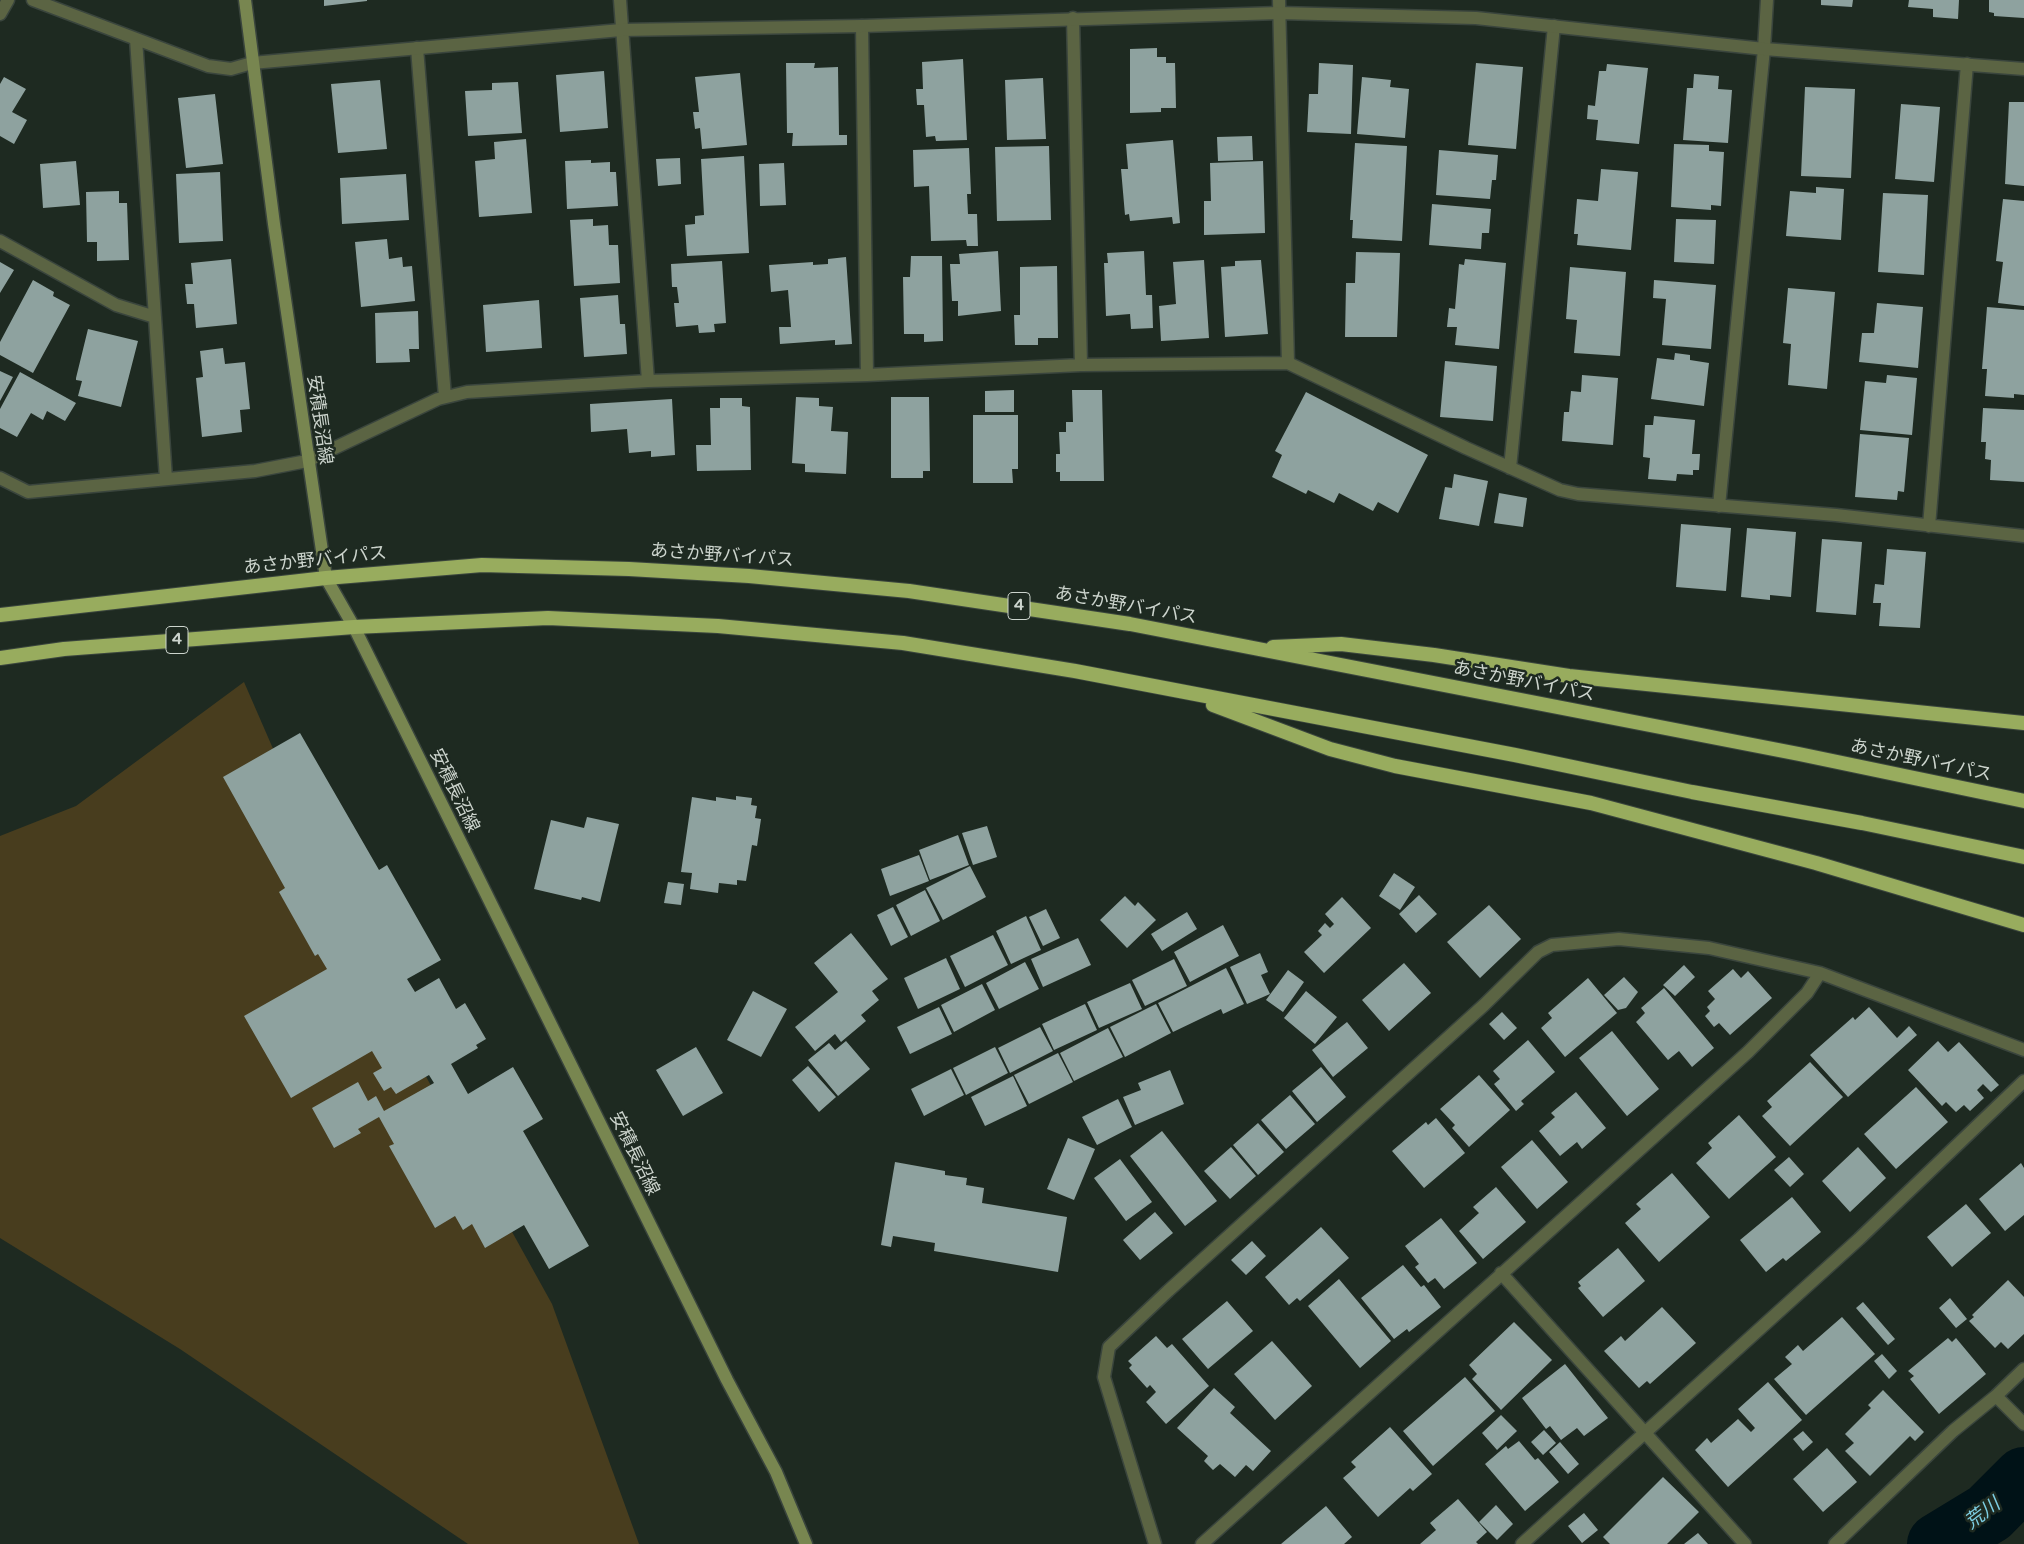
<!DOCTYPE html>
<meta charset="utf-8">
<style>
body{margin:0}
canvas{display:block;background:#1e2a21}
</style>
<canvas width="2024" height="1544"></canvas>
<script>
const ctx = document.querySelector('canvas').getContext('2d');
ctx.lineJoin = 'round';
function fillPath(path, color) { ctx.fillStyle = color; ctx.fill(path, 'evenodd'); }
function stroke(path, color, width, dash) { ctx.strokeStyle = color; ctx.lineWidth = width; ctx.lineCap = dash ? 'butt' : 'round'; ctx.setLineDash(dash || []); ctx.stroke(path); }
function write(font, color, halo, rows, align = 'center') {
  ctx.font = font + ' "Varela Round","Noto Sans JP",sans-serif'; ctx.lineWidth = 5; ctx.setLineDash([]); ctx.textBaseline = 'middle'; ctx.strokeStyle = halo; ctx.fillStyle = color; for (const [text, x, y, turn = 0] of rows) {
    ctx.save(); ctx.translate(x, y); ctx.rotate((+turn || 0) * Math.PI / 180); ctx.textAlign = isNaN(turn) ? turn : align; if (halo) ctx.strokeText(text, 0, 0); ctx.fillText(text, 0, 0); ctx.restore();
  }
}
const green = new Path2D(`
 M244,682L378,990L552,1304L639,1544H468L180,1349L0,1238V836L76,806Z`);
const river = new Path2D(`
 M1938,1544L1989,1513L2024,1478`);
const building = new Path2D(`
 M324,0H367V1L324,6Z
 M1821,0H1853L1852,7L1821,5Z
 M1909,0H1959L1958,19L1933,17V9L1908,7Z
 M1989,0H2024V18L1994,16V13L1989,12Z
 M1157,48V57H1166V63H1175L1176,108H1161V112L1130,113V49Z
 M963,59L967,140L936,141L935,136L926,137L924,105H917L916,89H923L922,62Z
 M786,63H815L814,68L838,67L839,135H847V145L792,146L793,133H787Z
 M1319,63L1353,65L1351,134L1307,132L1309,94H1318Z
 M1476,63L1523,67L1516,149L1468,145Z
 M1607,64L1648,68L1639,144L1596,140L1598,120L1587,119L1588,105L1595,106L1599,71H1606Z
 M604,71L608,128L560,132L556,75Z
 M740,73L747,145L702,149L700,128L695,129L693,112H699L695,77Z
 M1694,74L1719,76L1718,89L1732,90L1728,143L1683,140L1687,88H1693Z
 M4,77L26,89L12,112L27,120L14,144L0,136V84Z
 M1362,77L1391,80L1390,87L1409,89L1405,138L1357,134Z
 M1043,78L1046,139L1007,140L1005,80Z
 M380,80L387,149L338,153L331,84Z
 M518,82L522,133L468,136L465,91L492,90V83Z
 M1805,87L1855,89L1851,178L1801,176Z
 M215,94L223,164L186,168L178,98Z
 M2009,102H2024V186L2005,184Z
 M1901,104L1940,107L1934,182L1895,179Z
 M1252,136L1253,160L1218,161L1217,137Z
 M526,139L532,213L479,217L475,161L495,159L494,142Z
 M1173,140L1180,223L1173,224L1172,217L1130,221L1129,214L1125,215L1121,169H1128L1126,144Z
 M1355,143L1407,146L1402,241L1352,238L1353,220H1350Z
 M1674,144L1709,145V151L1724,152L1721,206L1711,205V210L1671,207Z
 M1049,146L1051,220L997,221L995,147Z
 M969,148L971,194H967L968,214H977L978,246H967L966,240L931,241L929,186L914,187L913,150Z
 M1439,150L1498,155L1496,180H1492L1490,199L1436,195Z
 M744,156L749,253L687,256L685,225L695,224V216L704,215L701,159Z
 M680,158L681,184L658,186L656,159Z
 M591,160V163L610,162V172H616L618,206L567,209L565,161Z
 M76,161L80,205L43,208L40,164Z
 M1263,161L1265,233L1204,235V201H1211L1210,163Z
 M784,163L786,205L760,206L759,164Z
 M1601,169L1638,172L1631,250L1577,245L1578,234H1574L1577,199L1598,201Z
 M220,172L223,241L179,243L176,174Z
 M406,174L409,220L342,224L340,178Z
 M1816,187L1844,189L1841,240L1786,236L1790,191L1816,193Z
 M119,191V203H127L129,260L97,261V242H87L86,192Z
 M1883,193L1928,195L1924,275L1878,272Z
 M2003,199L2024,201V306L1998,303L2003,262L1996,261Z
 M1432,204L1491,209L1489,233H1482L1481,249L1429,245Z
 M593,219V226L608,225L609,245H618L620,283L574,286L570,220Z
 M1676,219L1716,220L1714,264L1674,262Z
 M387,239L389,259L402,257L403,267L412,266L415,301L361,307L355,242Z
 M998,251L1001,311L958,316V301H952L950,264H960L959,254Z
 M1144,251L1146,295H1152L1153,328L1131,329L1130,314L1106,316L1104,263H1108L1107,253Z
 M1356,252L1400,253L1397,337H1345L1346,283H1355Z
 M911,256H942L943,341L924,342V334H904L903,277H910Z
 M846,257L852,344L835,345V340L780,344L779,327H791L788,290L771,292L769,265L813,262V265L828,264V259Z
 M231,259L237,324L196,328L194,304H187L185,284H193L191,263Z
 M1465,259L1506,263L1499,349L1455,345L1457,327H1447L1449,308L1455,309L1459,264L1464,265Z
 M1204,260L1209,338L1161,341L1159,306L1176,304L1173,262Z
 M1261,260L1268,334L1225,337L1221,267L1235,266V261Z
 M722,261L726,323L714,324L715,332L699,333L698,325L676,327L674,303H679L677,287H672L671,264Z
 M0,262L14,270L0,293Z
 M1057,266L1058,338H1038V345H1015L1014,315H1020V267Z
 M1570,267L1626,272L1620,356L1574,353L1577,320L1566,319Z
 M33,280L54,292L53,296L70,305L33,373L0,355V342Z
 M1654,280L1716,285L1711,349L1662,345L1666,299L1653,298Z
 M1788,288L1835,292L1827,389L1788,385L1791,344L1783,343Z
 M618,295L620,324H625L627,354L584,357L580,298Z
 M539,300L542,348L486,352L483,305Z
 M1877,303L1923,307L1918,368L1859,362L1862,333H1874Z
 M1987,307L2024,310V395L2014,394V398L1985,396L1987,369H1982Z
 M418,311L419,349H409L410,362L376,363L375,313Z
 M88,329L138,341L121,407L78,396L82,381L76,380V378Z
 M223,348L225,364L245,362L250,409L240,410L242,432L202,437L196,378L203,377L200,351Z
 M1675,353L1690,355V360L1709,363L1704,406L1651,399L1657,358L1674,360Z
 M1445,361L1497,366L1493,421L1440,417Z
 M0,371L13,377L0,401Z
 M20,372L76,403L65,421L47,411L43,420L31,413L17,437L0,428V409Z
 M1582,375L1618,378L1613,445L1562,441L1564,412H1569L1571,391L1581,392Z
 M1887,375L1917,378L1912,435L1860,430L1865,381L1886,383Z
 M1014,390V412H985V391Z
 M1072,390H1102L1104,481H1060V472H1056V454H1060L1059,432H1066V422H1073Z
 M1306,392L1428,455L1398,513L1378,502L1373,511L1339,493L1334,503L1308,490L1306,494L1272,477L1282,455L1275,451Z
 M796,397L819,398V406L833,407L831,431L848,432L846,474L805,472V464L792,463Z
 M891,397H929L930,471H923V478H891Z
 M720,398H742V406L750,407L751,470L697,471L696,445H711L710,408H720Z
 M672,399L675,455L651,457V451L629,453L627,429L591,432L590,404Z
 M1983,408L2024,410V482L1990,480L1991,460L1985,459L1986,442H1981Z
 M973,415H1018V469H1012L1013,483H973Z
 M1654,416L1695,420L1692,454H1700L1699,470H1693V475L1677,474L1676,481L1648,479L1650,458L1643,457L1645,425H1653Z
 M1860,434L1909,438L1904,492L1898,491L1897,500L1855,497Z
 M1454,474L1488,481L1479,526L1439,519L1445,487L1452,488Z
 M1499,493L1527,498L1523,527L1494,523Z
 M1681,524L1731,528L1726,591L1676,587Z
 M1747,528L1796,532L1791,597L1770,595V600L1741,597Z
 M1822,539L1862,542L1856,615L1816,612Z
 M1887,549L1926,552L1920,628L1879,626L1881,603H1873L1875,584L1884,585Z
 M300,733L379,870L387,865L441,960L407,979L415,992L439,978L456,1009L465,1003L486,1039L476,1045L478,1048L451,1064L468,1094L513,1067L543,1119L523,1131L589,1246L549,1269L524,1225L485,1248L472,1224L463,1230L455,1216L435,1228L389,1146L394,1144L379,1117L358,1129L361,1133L334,1148L312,1108L358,1082L368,1101L376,1096L384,1111L434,1083L429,1075L396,1094L391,1087L384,1091L373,1073L382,1068L372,1051L291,1098L244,1016L327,969L318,954L315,956L279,892L285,888L223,777Z
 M736,796L752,798L751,805L757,806L755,818L761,819L757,846L752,845L746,881L737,880V885L719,883L718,893L690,889L692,873L681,872L692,797L716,801V797L736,800Z
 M587,817L619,824L600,902L582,897L581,900L534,889L551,820L584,828Z
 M987,826L997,857L973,865L962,833Z
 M958,835L969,865L930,880L919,850Z
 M919,855L929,881L890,896L881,869Z
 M970,866L986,897L943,920L926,888Z
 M1394,873L1415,887L1400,910L1379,896Z
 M668,882L684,884L681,905L664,903Z
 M925,890L940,921L911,936L896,905Z
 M1419,895L1437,914L1416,933L1399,914Z
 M1125,896L1135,906L1138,902L1156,920L1127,948L1100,920Z
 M1342,897L1371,928L1324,973L1304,952L1322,935L1318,931L1325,923L1330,928L1334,924L1325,914Z
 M1489,905L1521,939L1480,978L1447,942Z
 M893,907L908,937L891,946L877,915Z
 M1046,909L1060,938L1043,946L1029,917Z
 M1187,912L1197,929L1162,951L1151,934Z
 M1026,916L1041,950L1011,964L996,931Z
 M1223,925L1239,956L1190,982L1174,952Z
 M851,933L888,979L872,991L879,1000L861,1015L866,1021L841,1042L835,1034L815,1051L795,1027L838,992L814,963Z
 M993,935L1008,965L965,987L950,956Z
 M1078,938L1091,965L1043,987L1031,959Z
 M1260,953L1268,972L1261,975L1270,994L1247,1004L1230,967Z
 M946,958L960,989L918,1009L904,978Z
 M1174,959L1187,986L1145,1006L1132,980Z
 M1025,962L1039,989L999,1009L986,983Z
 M1404,963L1431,993L1389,1031L1362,1000Z
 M1684,965L1695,977L1675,996L1663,985Z
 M1226,968L1244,1004L1223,1014L1221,1009L1173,1032L1158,1003Z
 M1733,969L1741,978L1748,971L1772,998L1730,1035L1719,1023L1714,1027L1705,1016L1710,1011L1707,1007L1715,999L1708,991Z
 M1288,970L1304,982L1283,1012L1266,1000Z
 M1624,977L1638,992L1626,1008L1618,1010L1604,995Z
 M1588,978L1617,1013L1565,1057L1541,1028L1552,1018L1548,1013Z
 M1130,983L1142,1009L1099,1028L1087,1002Z
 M982,984L995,1010L954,1032L941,1005Z
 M1664,988L1714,1048L1692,1067L1679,1051L1668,1060L1636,1022L1645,1013L1641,1008Z
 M753,991L787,1009L761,1057L727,1040Z
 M1306,991L1337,1017L1315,1044L1284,1018Z
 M1085,1004L1097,1030L1054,1050L1042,1024Z
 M1156,1004L1171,1033L1125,1057L1110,1027Z
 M939,1007L952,1034L910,1054L897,1027Z
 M1869,1007L1897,1038L1909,1026L1917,1035L1848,1097L1810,1055L1853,1017L1855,1020Z
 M1502,1012L1517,1028L1504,1040L1489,1024Z
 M1347,1022L1368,1048L1333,1077L1312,1050Z
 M1040,1027L1053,1051L1010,1073L998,1048Z
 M1108,1028L1123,1057L1074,1081L1060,1053Z
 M1612,1031L1659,1089L1627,1116L1579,1058Z
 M1528,1040L1555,1072L1521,1101L1524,1104L1516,1111L1494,1084L1500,1079L1493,1071Z
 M846,1041L870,1069L838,1096L808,1060L829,1043L835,1050Z
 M1938,1041L1948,1052L1959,1042L1999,1085L1991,1092L1983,1084L1977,1090L1984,1098L1970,1111L1964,1105L1956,1112L1946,1102L1942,1106L1908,1070Z
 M696,1047L723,1093L683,1116L656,1070Z
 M995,1047L1008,1073L966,1095L953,1068Z
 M1058,1053L1073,1082L1029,1104L1014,1075Z
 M1810,1062L1843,1097L1790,1146L1762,1116L1772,1107L1767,1101Z
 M808,1066L836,1097L819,1112L792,1080Z
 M1321,1067L1346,1097L1317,1122L1292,1091Z
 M951,1069L964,1095L924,1116L911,1089Z
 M1170,1070L1184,1104L1135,1125L1123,1097L1141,1090L1138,1083Z
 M1479,1075L1510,1110L1469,1147L1452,1128L1455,1125L1440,1109Z
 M1013,1076L1027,1106L985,1126L971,1097Z
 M1916,1087L1948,1122L1896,1169L1864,1134Z
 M1576,1092L1606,1128L1582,1149L1577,1142L1560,1156L1539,1131L1555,1117L1551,1113Z
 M1290,1095L1315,1124L1286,1149L1261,1120Z
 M1118,1099L1132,1127L1097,1145L1082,1117Z
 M1739,1115L1776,1157L1729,1199L1696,1163L1712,1148L1708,1143Z
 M1436,1118L1465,1153L1424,1188L1392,1151L1426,1122L1428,1125Z
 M1258,1123L1284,1152L1258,1175L1233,1145Z
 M1162,1131L1217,1201L1185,1226L1130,1156Z
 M1068,1138L1095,1149L1074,1200L1047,1189Z
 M1532,1140L1568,1182L1537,1209L1501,1167Z
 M1231,1147L1256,1176L1230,1199L1204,1171Z
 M1858,1147L1886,1178L1850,1212L1822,1181Z
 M1789,1157L1804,1174L1790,1187L1774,1170Z
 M1120,1159L1152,1202L1126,1221L1094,1178Z
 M895,1162L945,1171V1175L967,1178L966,1185L984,1188L982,1203L1067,1217L1058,1272L934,1251L935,1243L893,1236L891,1247L881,1245Z
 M2021,1163L2024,1168V1215L2005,1231L1979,1199Z
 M1672,1173L1710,1217L1659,1262L1625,1223L1641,1209L1636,1204Z
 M1496,1187L1526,1222L1483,1259L1459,1231L1479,1213L1473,1207Z
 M1792,1197L1821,1232L1786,1261L1783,1258L1766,1272L1740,1240Z
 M1966,1204L1991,1233L1952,1267L1927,1237Z
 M1155,1212L1173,1233L1140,1260L1123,1240Z
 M1441,1218L1477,1263L1444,1289L1435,1278L1428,1283L1415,1267L1419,1264L1405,1246Z
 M1321,1227L1349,1258L1300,1301L1297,1298L1289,1305L1265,1277Z
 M1252,1241L1266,1256L1246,1275L1231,1260Z
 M1618,1248L1645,1281L1603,1317L1578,1288L1581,1286L1578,1282Z
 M1403,1265L1421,1287L1424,1285L1441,1307L1409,1332L1407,1329L1394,1339L1361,1298Z
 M1339,1279L1391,1341L1360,1368L1308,1306Z
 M2008,1280L2024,1297V1334L2008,1349L2001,1342L1995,1348L1969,1321L1974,1317L1972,1315Z
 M1950,1298L1967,1319L1956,1328L1939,1308Z
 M1227,1301L1253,1331L1208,1369L1182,1339Z
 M1863,1302L1895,1339L1888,1345L1856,1308Z
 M1662,1307L1696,1343L1650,1384L1647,1381L1639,1388L1604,1351L1621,1336L1625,1341Z
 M1842,1317L1875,1354L1806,1415L1774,1379L1792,1364L1785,1357L1798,1345L1803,1351Z
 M1514,1322L1552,1360L1501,1410L1472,1379L1477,1374L1469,1365Z
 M1156,1336L1167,1348L1172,1344L1209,1386L1166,1424L1146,1402L1156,1392L1150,1385L1147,1388L1129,1368L1132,1365L1128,1361Z
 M1948,1338L1952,1342L1956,1338L1986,1374L1939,1414L1910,1379L1914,1376L1908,1371Z
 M1272,1341L1312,1386L1275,1420L1234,1374Z
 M1882,1354L1897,1371L1889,1379L1874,1361Z
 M1565,1364L1608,1418L1584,1436L1577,1428L1561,1440L1550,1426L1546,1429L1522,1398Z
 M1465,1377L1495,1411L1433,1466L1403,1431Z
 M1768,1382L1802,1420L1728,1487L1695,1450L1707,1438L1711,1443L1738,1419L1751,1432L1755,1428L1738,1409Z
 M1214,1388L1235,1407L1230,1413L1271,1451L1253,1471L1246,1465L1235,1477L1220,1464L1213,1470L1204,1461L1208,1456L1177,1428Z
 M1883,1390L1924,1432L1915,1441L1910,1436L1870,1476L1845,1451L1854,1443L1845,1434L1871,1408L1868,1405Z
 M1501,1415L1517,1431L1497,1450L1482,1433Z
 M1390,1427L1432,1474L1413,1491L1410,1488L1378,1517L1343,1478L1356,1467L1351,1462Z
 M1544,1430L1556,1443L1543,1455L1531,1442Z
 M1803,1431L1813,1442L1803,1451L1793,1439Z
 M1519,1441L1535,1460L1538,1458L1559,1482L1525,1511L1485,1464L1506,1446L1508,1449Z
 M1560,1442L1579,1464L1568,1474L1549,1452Z
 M1827,1448L1857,1482L1823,1512L1793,1479Z
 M1663,1477L1699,1512L1667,1544H1610L1603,1537Z
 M1458,1499L1487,1532L1476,1542L1478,1544H1420L1436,1530L1430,1523Z
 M1496,1505L1513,1524L1497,1540L1479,1522Z
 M1326,1506L1352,1537L1344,1544H1281Z
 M1584,1513L1598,1530L1582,1543L1568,1526Z
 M1698,1533L1708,1544H1684Z`);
const minor = new Path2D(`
 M33,0L208,66L231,69L252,63
 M620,0L648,381
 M1279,0L1288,363
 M0,14L8,0
 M1073,18L1081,365
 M862,26L867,375
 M136,39L166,479
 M417,48L445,397
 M0,241L116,305L155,317
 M1510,468L1554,26
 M0,478L28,492L255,471L307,461L438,399L467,392L648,381L867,375L1081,365L1288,363L1466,448L1560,490L1578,494L1836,515L2024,536
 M1719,506L1764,49L1767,0
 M1929,526L1967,64
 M1501,1273L1745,1544
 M1996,1396L2024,1424
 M1155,1544L1104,1377L1109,1347L1168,1291L1484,1005L1538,952L1552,945L1619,939L1709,948L1820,973L2024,1050
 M1202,1544L1748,1052L1807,993L1820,973
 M1522,1544L1859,1239L2024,1081
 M1835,1544L1953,1431L1996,1396L2024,1369`);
const tertiary = new Path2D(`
 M252,63L621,30L862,26L1279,13L1476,18L1764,49L2024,69`);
const secondary = new Path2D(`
 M245,0L274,224L326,578L354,627L727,1380L776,1472L806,1544`);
const trunk = new Path2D(`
 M0,615L326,578L482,565L629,569L749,576L909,591L1130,624L1799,754L2024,801
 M1273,647L1341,644L1434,655L1569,676L2024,723
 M0,658L64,649L354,627L548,618L718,626L903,643L1075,671L1515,755L1692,792L1862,823L2024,857
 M1213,705L1330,749L1395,766L1591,803L1816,863L2024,925`);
const shields = [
 [1019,606,22],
 [177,640,22]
];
const shieldNames = [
 ["4",1019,606],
 ["4",177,640]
];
const streetNames = [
 ["安積長沼線",319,420,82],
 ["あさか野バイパス",722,556,4],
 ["あさか野バイパス",315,561,-6],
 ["あさか野バイパス",1126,606,10],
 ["あさか野バイパス",1524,682,11],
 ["あさか野バイパス",1921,761,12],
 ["安積長沼線",454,791,64],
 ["安積長沼線",634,1154,64]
];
const waterNames = [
 ["荒川",1983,1514,-37]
];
fillPath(green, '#483d1e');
stroke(river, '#001217', 62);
fillPath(building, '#8ea29f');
stroke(minor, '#3a453d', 15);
stroke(tertiary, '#3a453d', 15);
stroke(secondary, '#3a453d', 15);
stroke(trunk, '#3a453d', 16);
stroke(minor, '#5b6443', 12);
stroke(tertiary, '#5b6443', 12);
stroke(secondary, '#788650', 12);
stroke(trunk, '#98ac5e', 14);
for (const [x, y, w] of shields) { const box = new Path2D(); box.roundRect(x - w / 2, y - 13.5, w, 27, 4); ctx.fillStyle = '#1e2a21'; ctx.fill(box); stroke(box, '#ccd4cd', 1); }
write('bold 16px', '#ccd4cd', null, shieldNames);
write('18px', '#ccd4cd', '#1e2a21', streetNames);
write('italic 19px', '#7dcee3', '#1e2a21', waterNames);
</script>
